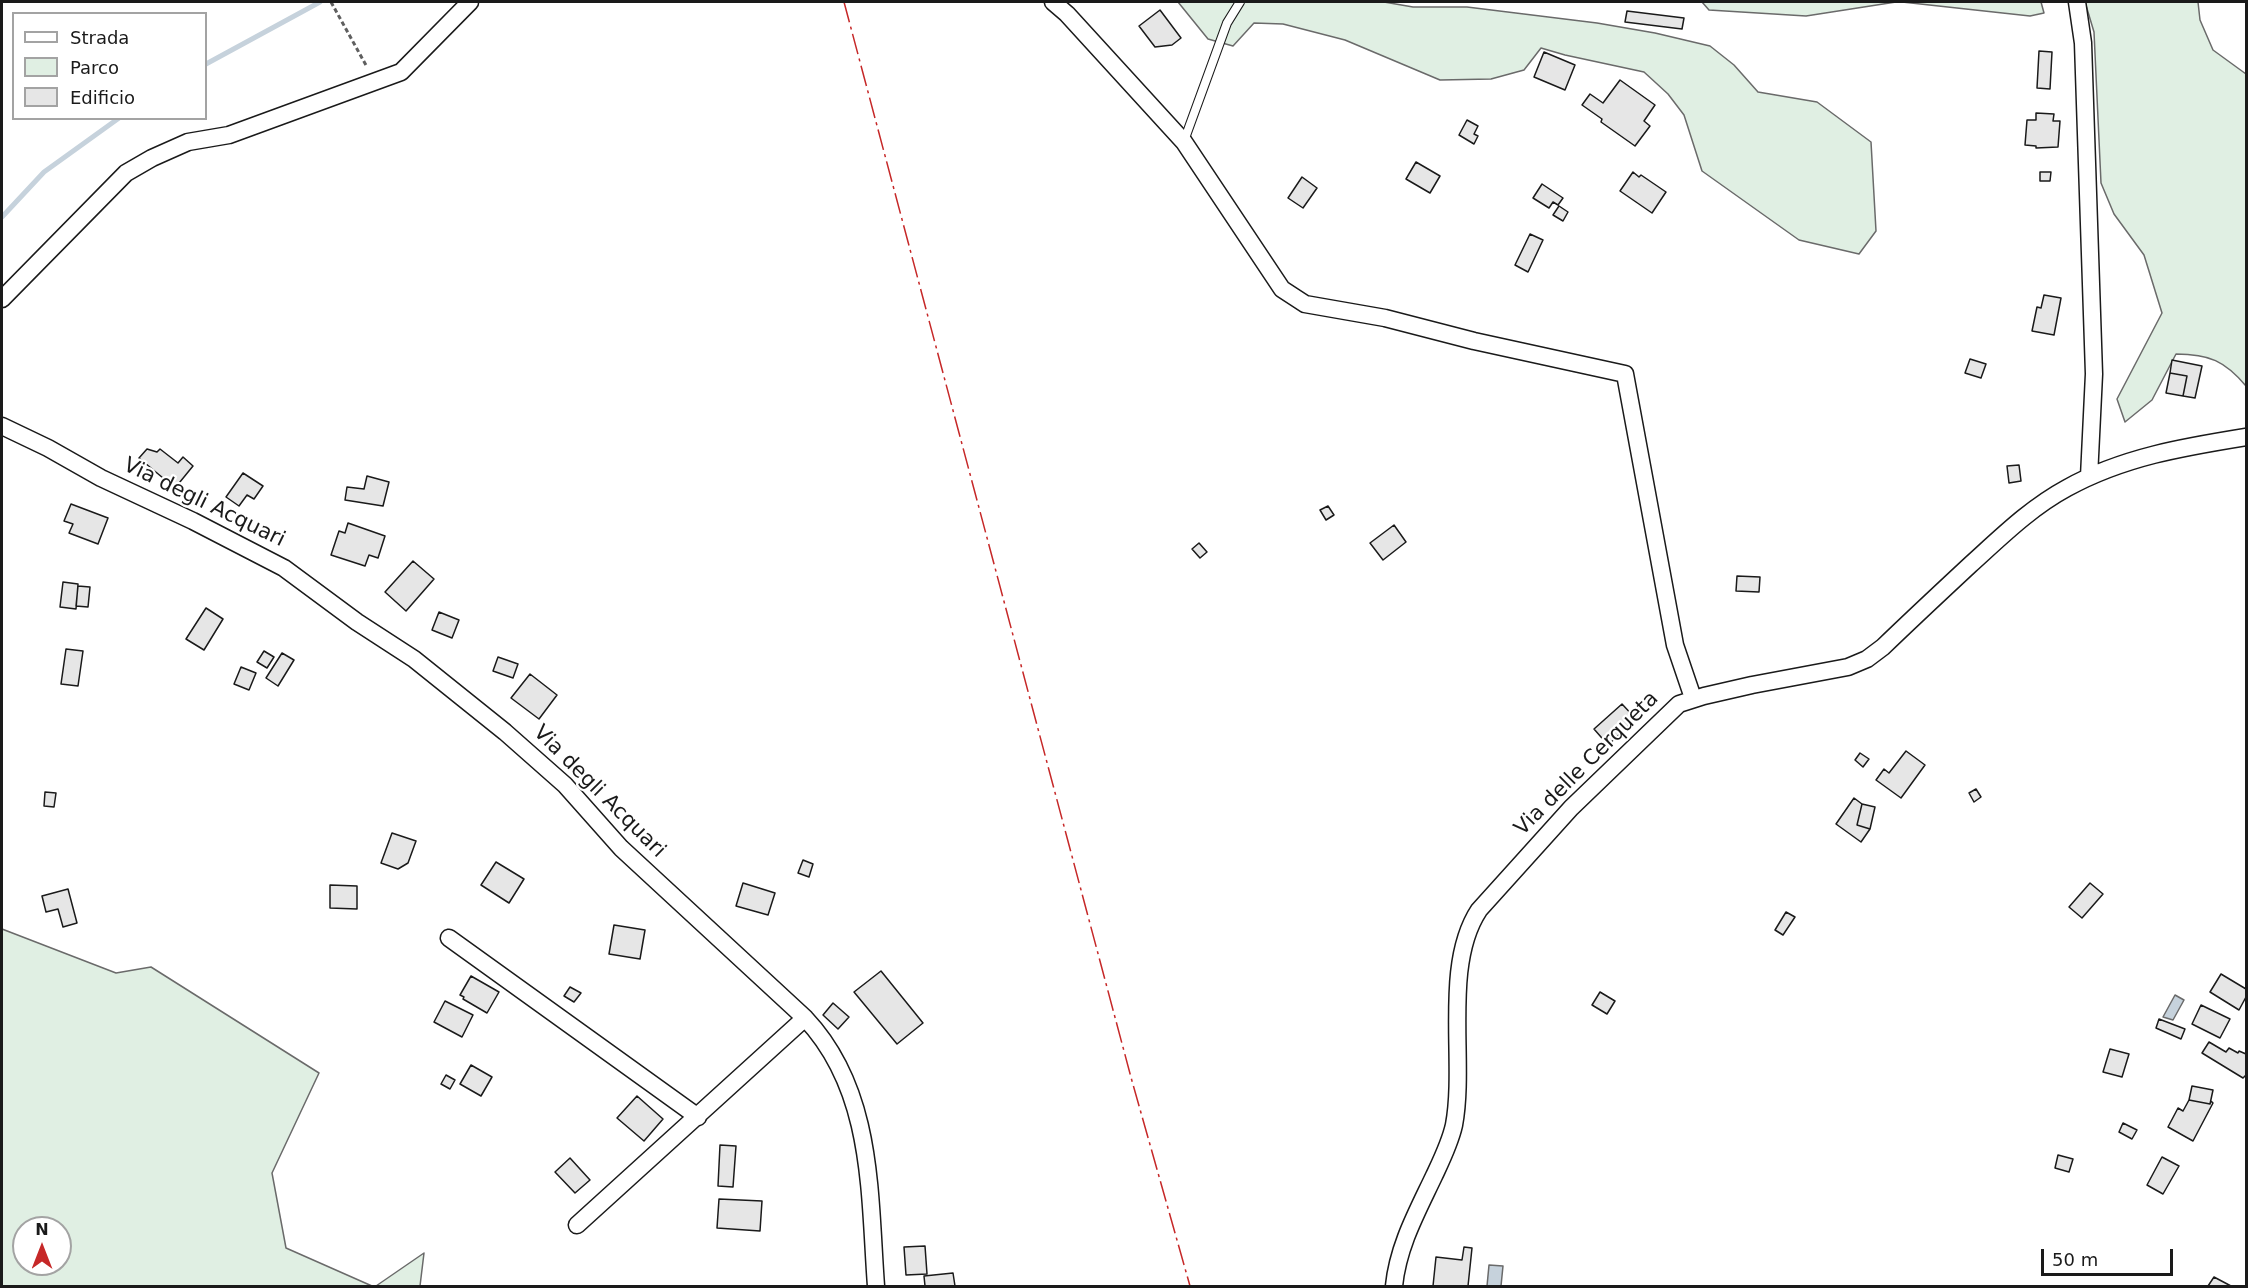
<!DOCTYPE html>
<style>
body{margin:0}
#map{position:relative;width:2248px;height:1288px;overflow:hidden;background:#fff;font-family:"DejaVu Sans",sans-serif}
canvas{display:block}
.frame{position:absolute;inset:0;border:3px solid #1a1a1a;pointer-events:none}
.legend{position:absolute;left:12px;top:12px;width:195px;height:108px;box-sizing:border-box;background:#fff;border:2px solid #a3a3a3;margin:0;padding:8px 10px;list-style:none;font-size:18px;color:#1a1a1a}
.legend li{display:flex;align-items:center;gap:12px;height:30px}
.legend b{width:30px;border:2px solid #a3a3a3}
.north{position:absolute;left:12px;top:1216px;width:60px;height:60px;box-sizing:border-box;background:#fff;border:2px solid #a3a3a3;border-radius:50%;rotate:0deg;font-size:16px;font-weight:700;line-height:24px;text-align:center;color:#1a1a1a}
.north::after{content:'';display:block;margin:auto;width:21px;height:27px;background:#c62828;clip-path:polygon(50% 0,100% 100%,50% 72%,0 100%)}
.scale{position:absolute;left:2041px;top:1249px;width:132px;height:27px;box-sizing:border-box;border:3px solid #1a1a1a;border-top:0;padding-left:8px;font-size:18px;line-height:21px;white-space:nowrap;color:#1a1a1a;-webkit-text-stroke:4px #fff;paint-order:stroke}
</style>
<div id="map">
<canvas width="2248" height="1288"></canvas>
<div class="frame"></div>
<ul class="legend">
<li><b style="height:8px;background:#fff"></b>Strada</li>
<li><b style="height:16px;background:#e0efe3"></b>Parco</li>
<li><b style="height:16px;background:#e6e6e6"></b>Edificio</li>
</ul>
<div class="north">N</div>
<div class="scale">50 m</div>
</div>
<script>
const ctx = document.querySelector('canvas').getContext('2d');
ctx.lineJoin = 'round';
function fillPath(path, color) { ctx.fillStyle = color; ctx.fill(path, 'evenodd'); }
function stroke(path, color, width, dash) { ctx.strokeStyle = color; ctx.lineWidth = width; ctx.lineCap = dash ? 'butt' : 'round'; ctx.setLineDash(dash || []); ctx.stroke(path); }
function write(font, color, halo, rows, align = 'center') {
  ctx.font = font + ' "DejaVu Sans",sans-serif'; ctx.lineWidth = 4.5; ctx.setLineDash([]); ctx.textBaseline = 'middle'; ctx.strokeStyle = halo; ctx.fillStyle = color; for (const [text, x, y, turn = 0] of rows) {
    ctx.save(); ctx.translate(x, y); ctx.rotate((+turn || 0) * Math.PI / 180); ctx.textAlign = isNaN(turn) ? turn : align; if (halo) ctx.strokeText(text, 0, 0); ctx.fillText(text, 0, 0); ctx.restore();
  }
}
const green = new Path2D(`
 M1178,2H1384L1413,7H1467L1597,23L1655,33L1710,46L1734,65L1758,92L1817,102L1871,142L1876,231L1859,254L1799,240L1702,171L1684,115L1668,94L1644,72L1565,55L1541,48L1524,70L1491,79L1440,80L1345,40L1283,24L1254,23L1233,46L1208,39Z
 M1702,2H1896L1806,16L1709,10Z
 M1902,2H2041L2044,13L2030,16Z
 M2085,2H2198L2200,20L2213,50L2246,74V386C2225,361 2209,354 2176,354L2152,400L2125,422L2117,399L2162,313L2144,255L2114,214L2101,183L2094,32Z
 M2,929L116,973L151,967L319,1073L272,1173L286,1248L372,1286H2ZM24,1228H60V1264H24Z
 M424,1253L420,1286H376Z`);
const water = new Path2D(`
 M2175,995L2184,1000L2173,1020L2163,1017Z
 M1489,1265L1503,1266L1501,1286H1487Z`);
const stream = new Path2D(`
 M206,64L320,2
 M2,217L44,172L119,118`);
const building = new Path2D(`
 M1160,10L1181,38L1172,45L1155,47L1139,26Z
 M1627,11L1684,18L1682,29L1625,22Z
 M2039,51L2052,52L2050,89L2037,88Z
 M1544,52L1575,65L1565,90L1534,77Z
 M1620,80L1655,105L1644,121L1650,126L1635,146L1601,122L1602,119L1582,105L1590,94L1603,103Z
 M2036,113L2054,114L2053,121H2060L2058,147L2036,148V146L2025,145L2027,120H2036Z
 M1467,120L1478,126L1474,134L1478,136L1474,144L1459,135Z
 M1416,162L1440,176L1430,193L1406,179Z
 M1633,172L1639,177L1641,175L1666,192L1652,213L1620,191Z
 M2040,172H2051L2050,181H2040Z
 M1302,177L1317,188L1303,208L1288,198Z
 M1542,184L1563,198L1558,205L1553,202L1549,208L1533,198Z
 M1559,206L1568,212L1563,221L1553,215Z
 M1530,234L1543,240L1528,272L1515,265Z
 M2044,295L2061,298L2054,335L2032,331L2037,307L2041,308Z
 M1970,359L1986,364L1981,378L1965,373Z
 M2172,360L2202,366L2195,398L2183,396L2187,376L2170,373Z
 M2170,373L2187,376L2183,396L2166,393Z
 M147,449L157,452L160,449L178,463L183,457L193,466L175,488L139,458Z
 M2019,465L2021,481L2009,483L2007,466Z
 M243,473L263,486L254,499L247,495L239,506L226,497Z
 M367,476L389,482L383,506L345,500L347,487L364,489Z
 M71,504L108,518L98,544L69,533L73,524L64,521Z
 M1328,506L1334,515L1326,520L1320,510Z
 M348,523L385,536L378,558L369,555L365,566L331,555L339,531L345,533Z
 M1394,525L1406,542L1383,560L1370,543Z
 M1199,543L1207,552L1200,558L1192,549Z
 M413,561L434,579L406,611L385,592Z
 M1737,576L1760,577L1759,592L1736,591Z
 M63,582L78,584L76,609L60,607Z
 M78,586L90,587L88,607L76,606Z
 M206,608L223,619L204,650L186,639Z
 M439,612L459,620L452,638L432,630Z
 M66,649L83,651L78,686L61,684Z
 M264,651L274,657L267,668L257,662Z
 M282,653L294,660L278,686L266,678Z
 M498,657L518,664L513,678L493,671Z
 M241,667L256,673L249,690L234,684Z
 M530,674L557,695L539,719L511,698Z
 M1622,704L1636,719L1608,745L1594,729Z
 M1906,751L1925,765L1901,798L1876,780L1884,769L1889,773Z
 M1860,753L1869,759L1863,767L1855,760Z
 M1976,789L1981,797L1974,802L1969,793Z
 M45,792L56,793L54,807L44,806Z
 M1854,798L1862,804L1857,825L1870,829L1861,842L1836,824Z
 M1862,804L1875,807L1870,829L1857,825Z
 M392,833L416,841L408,863L398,869L381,863Z
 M803,860L813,864L809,877L798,873Z
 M496,862L524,879L509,903L481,885Z
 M743,883L775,893L768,915L736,906Z
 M2090,883L2103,894L2082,918L2069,907Z
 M330,885L357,886V909L330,908Z
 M68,889L77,923L63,927L58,909L46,912L42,896Z
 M1786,912L1795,917L1783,935L1775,930Z
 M614,925L645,930L640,959L609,954Z
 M881,971L923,1023L897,1044L854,992Z
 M2221,974L2246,989V997L2239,1010L2210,992Z
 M471,976L499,992L487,1013L463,999L464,997L460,995Z
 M570,987L581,993L574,1002L564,996Z
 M1600,992L1615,1001L1607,1014L1592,1005Z
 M445,1001L473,1015L462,1037L434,1022Z
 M833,1003L849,1017L838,1029L823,1015Z
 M2201,1005L2230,1019L2220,1038L2192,1024Z
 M2159,1019L2185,1029L2181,1039L2156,1028Z
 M2209,1042L2226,1052L2229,1048L2238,1053L2239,1051L2246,1054V1075L2243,1078L2202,1053Z
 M2110,1049L2129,1054L2122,1077L2103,1072Z
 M471,1065L492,1077L481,1096L460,1084Z
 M446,1075L455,1080L450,1089L441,1084Z
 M2192,1086L2213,1090L2210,1104L2189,1100Z
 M637,1096L663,1119L644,1141L617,1118Z
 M2189,1100L2210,1104L2211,1101L2213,1103L2193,1141L2168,1127L2178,1108L2183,1111Z
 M2123,1123L2137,1130L2132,1139L2119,1132Z
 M720,1145L736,1146L733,1187L718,1186Z
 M2058,1155L2073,1159L2069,1172L2055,1168Z
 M2162,1157L2179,1166L2163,1194L2147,1185Z
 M570,1158L590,1180L575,1193L555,1172Z
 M719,1199L762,1201L760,1231L717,1228Z
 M925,1246L927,1274L906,1275L904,1247Z
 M1464,1247L1472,1248L1468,1286H1433L1436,1257L1462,1260Z
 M953,1273L955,1286H925L924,1276Z
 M2214,1277L2231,1286H2208Z`);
const path = new Path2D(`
 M331,2L367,67`);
const service = new Path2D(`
 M1184,141L1227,23L1240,2`);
const minor = new Path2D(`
 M1053,2L1067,14L1184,142L1282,289L1305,304L1385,318L1474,341L1625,374L1675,645L1693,698
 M2077,2L2083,43L2094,374L2089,477
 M2,299L126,173L152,158L188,142L229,135L401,72L470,2
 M2,426L48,448L101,478L193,521L284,568L357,622L414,659L505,732L565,785L621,848L805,1018C874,1091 869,1193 876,1286
 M449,938L698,1117
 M577,1225L805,1018
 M1394,1286C1398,1246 1417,1212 1434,1176C1442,1159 1450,1143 1454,1125C1466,1061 1442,966 1479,910L1571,808L1679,704L1704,696L1752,685L1848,667L1867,659L1883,647C1912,619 1941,592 1970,565C2001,537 2030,508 2067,488C2123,457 2184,447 2246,437`);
const power = new Path2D(`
 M844,2L1132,1081L1190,1286`);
const streetNames = [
 ["Via degli Acquari",204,503,26],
 ["Via delle Cerqueta",1587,764,-45],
 ["Via degli Acquari",599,792,45]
];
fillPath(green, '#e0efe3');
stroke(green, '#6a6a6a', 1.5);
fillPath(water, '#c6d2dc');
stroke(water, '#6a6a6a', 1.5);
stroke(stream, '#c6d2dc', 5);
fillPath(building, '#e6e6e6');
stroke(building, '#1a1a1a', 1.5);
stroke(service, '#1a1a1a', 10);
stroke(minor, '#1a1a1a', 19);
stroke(path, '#5f5f5f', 3, [4.5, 3]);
stroke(service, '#fff', 8);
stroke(minor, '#fff', 16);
stroke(power, '#c62828', 1.5, [21, 4.5, 3, 4.5]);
write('21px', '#1a1a1a', '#fff', streetNames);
</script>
